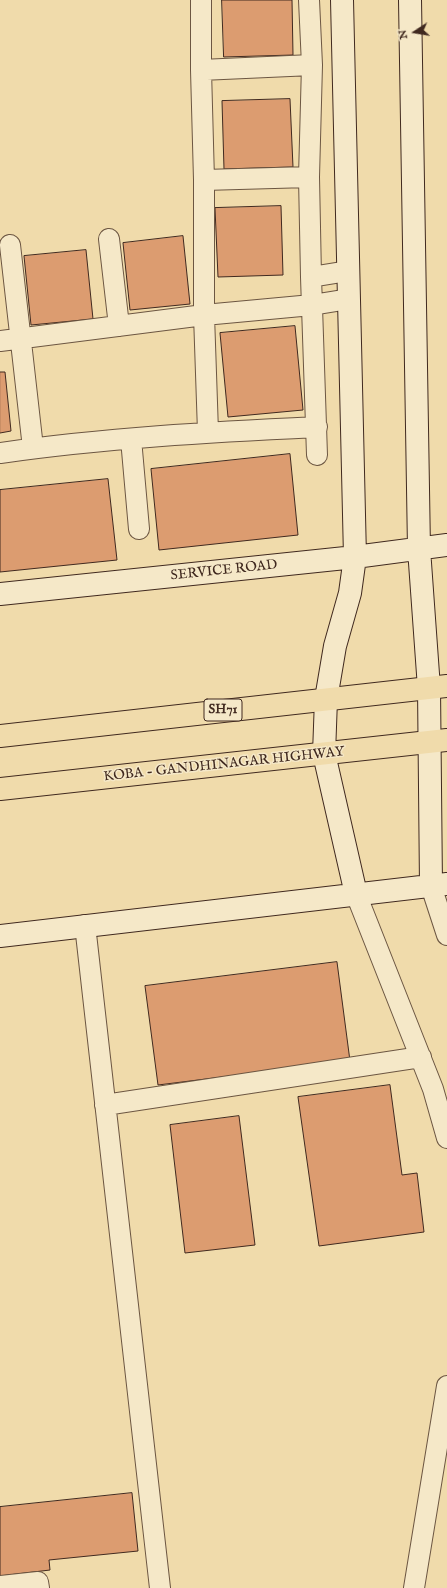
<!DOCTYPE html>
<style>
body{margin:0}
#map{position:relative;width:447px;height:1588px;overflow:hidden;background:#f0dbab;font-family:"IM FELL English",serif}
canvas{display:block}
.north{position:absolute;left:395px;top:12px;width:40px;height:40px;-webkit-text-stroke:3px #f5e8c8;paint-order:stroke;rotate:258deg;font-size:11px;font-weight:700;line-height:16px;text-align:center;color:#40291f}
.north::after{content:'';display:block;margin:auto;width:14px;height:18px;background:#40291f;clip-path:polygon(50% 0,100% 100%,50% 72%,0 100%)}
</style>
<div id="map">
<canvas width="447" height="1588"></canvas>
<div class="north">N</div>
</div>
<script>
const ctx = document.querySelector('canvas').getContext('2d');
ctx.lineJoin = 'round';
function fillPath(path, color) { ctx.fillStyle = color; ctx.fill(path, 'evenodd'); }
function stroke(path, color, width, dash) { ctx.strokeStyle = color; ctx.lineWidth = width; ctx.lineCap = dash ? 'butt' : 'round'; ctx.setLineDash(dash || []); ctx.stroke(path); }
function write(font, color, halo, rows, align = 'center') {
  ctx.font = font + ' "IM FELL English",serif'; ctx.lineWidth = 3; ctx.setLineDash([]); ctx.textBaseline = 'middle'; ctx.strokeStyle = halo; ctx.fillStyle = color; for (const [text, x, y, turn = 0] of rows) {
    ctx.save(); ctx.translate(x, y); ctx.rotate((+turn || 0) * Math.PI / 180); ctx.textAlign = isNaN(turn) ? turn : align; if (halo) ctx.strokeText(text, 0, 0); ctx.fillText(text, 0, 0); ctx.restore();
  }
}
const building = new Path2D(`
 M222,0H292L293,55L224,57Z
 M290,99L293,167L224,169L222,101Z
 M281,206L283,275L218,277L215,208Z
 M183,236L190,304L130,310L123,243Z
 M86,250L93,319L31,325L24,256Z
 M295,326L303,410L228,417L220,333Z
 M0,372H5L11,431L0,433Z
 M290,454L298,535L159,550L151,469Z
 M108,479L117,560L0,572V490Z
 M337,962L350,1061L158,1085L145,986Z
 M390,1085L402,1175L417,1173L424,1232L319,1246L298,1097Z
 M239,1116L255,1245L185,1253L170,1125Z
 M132,1493L138,1551L49,1560L50,1570L0,1576V1507Z`);
const street = new Path2D(`
 M201,0V70L204,180V315L208,432
 M309,0L312,65L309,177L311,277L317,455
 M201,70L312,65
 M204,180L309,177
 M109,239L119,326
 M10,245L33,448
 M311,277L348,271
 M0,341L204,315L312,305L349,299
 M131,439L139,529
 M0,453C105,438 211,432 317,427
 M431,886L447,935
 M356,894L433,1089L447,1138
 M85,925L160,1588
 M105,1105L421,1057
 M0,1586L38,1582L39,1588
 M414,1588L447,1386`);
const secondary = new Path2D(`
 M342,0L355,557L350,593L335,646L326,699L324,754L356,894
 M410,0L419,549L429,688L431,886
 M0,594L355,557L447,545
 M0,936L447,884`);
const primary = new Path2D(`
 M0,736L447,686
 M0,789L447,740`);
const shields = [
 [223,710,38]
];
const shieldNames = [
 ["SH71",223,710]
];
const streetNames = [
 ["SERVICE ROAD",224,571,-6],
 ["KOBA - GANDHINAGAR HIGHWAY",224,765,-6]
];
fillPath(building, '#dc9c70');
stroke(building, '#40291f', 1);
stroke(street, '#6c5642', 22);
stroke(secondary, '#40291f', 24);
stroke(primary, '#40291f', 24);
stroke(street, '#f5e8c8', 20);
stroke(secondary, '#f5e8c8', 22);
stroke(primary, '#f0dbab', 22);
for (const [x, y, w] of shields) { const box = new Path2D(); box.roundRect(x - w / 2, y - 11, w, 22, 3); ctx.fillStyle = '#f5e8c8'; ctx.fill(box); stroke(box, '#40291f', 1); }
write('bold 13px', '#40291f', null, shieldNames);
write('14px', '#40291f', '#f5e8c8', streetNames);
</script>
